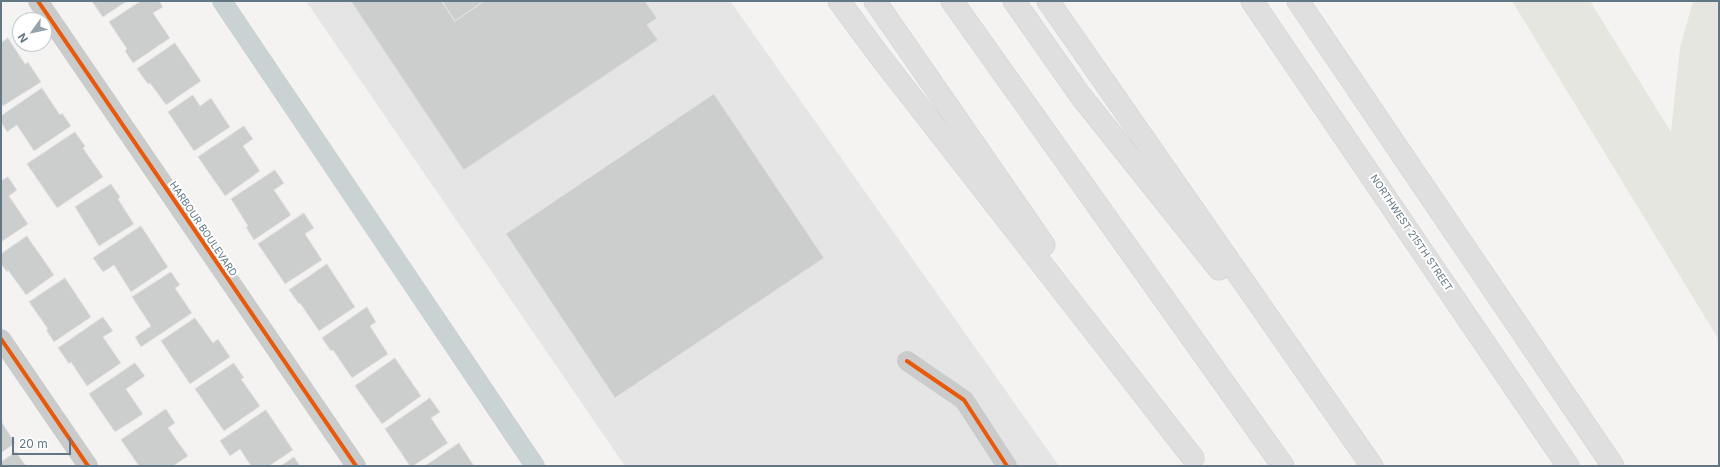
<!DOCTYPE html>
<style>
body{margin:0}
#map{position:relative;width:1720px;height:467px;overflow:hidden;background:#f4f3f1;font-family:Inter,sans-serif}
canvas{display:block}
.frame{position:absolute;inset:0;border:2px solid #627783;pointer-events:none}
.north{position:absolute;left:12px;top:12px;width:40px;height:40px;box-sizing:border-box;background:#fff;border:1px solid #c0c9cd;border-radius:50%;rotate:237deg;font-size:11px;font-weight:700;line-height:16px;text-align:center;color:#627783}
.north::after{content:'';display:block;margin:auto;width:14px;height:18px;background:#95a2aa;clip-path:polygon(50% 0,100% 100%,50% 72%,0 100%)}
.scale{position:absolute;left:12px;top:437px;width:59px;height:18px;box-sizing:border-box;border:2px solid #627783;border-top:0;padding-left:5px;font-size:12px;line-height:14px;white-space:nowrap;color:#627783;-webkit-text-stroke:3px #fff;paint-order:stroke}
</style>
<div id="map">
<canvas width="1720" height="467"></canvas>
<div class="frame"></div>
<div class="north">N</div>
<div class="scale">20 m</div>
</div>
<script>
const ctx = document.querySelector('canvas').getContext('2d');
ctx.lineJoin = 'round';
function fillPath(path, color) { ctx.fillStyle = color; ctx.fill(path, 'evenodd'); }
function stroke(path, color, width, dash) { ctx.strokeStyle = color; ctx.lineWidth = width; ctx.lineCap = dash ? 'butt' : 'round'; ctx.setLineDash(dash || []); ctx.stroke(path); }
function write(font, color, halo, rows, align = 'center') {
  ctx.font = font + ' Inter,sans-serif'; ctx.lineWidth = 4; ctx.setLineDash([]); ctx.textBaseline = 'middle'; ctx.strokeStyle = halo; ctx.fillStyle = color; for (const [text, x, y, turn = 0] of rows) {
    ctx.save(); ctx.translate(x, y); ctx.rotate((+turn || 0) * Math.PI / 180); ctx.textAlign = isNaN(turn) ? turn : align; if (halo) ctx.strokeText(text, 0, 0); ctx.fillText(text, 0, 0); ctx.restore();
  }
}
const built = new Path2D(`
 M306,1H730L1059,466H625Z`);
const green = new Path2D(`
 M1512,1H1590L1671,132L1680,48L1693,1H1719V340Z`);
const canal = new Path2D(`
 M222,1L535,466`);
const building = new Path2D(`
 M92,1H127L103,17Z
 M141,1H159L163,7L153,13L170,38L133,63L125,51L127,49L109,22Z
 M351,1H442L455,21L484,1H645L657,18L647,25L658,40L464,170Z
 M442,1H484L455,21Z
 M8,38L25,64L28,62L41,82L3,106L1,103V43Z
 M175,43L201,81L166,105L150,83L148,84L137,69Z
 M42,88L60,115L62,113L71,126L34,151L17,125L7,132L1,122V116Z
 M714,94L824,258L615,398L506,234Z
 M193,95L200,106L211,98L230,127L194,151L168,112Z
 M244,126L253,139L243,146L260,171L225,196L198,157Z
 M75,132L85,146L83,148L103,177L57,208L27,164Z
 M275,170L284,183L274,190L291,215L254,240L246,227L248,226L231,199Z
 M8,177L17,190L9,196L28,224L1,242V181Z
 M111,184L120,197L118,199L134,224L99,246L75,207Z
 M304,213L314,228L305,234L322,260L285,284L258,244Z
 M141,226L168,267L131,292L114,265L103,272L93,258Z
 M27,236L54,275L26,295L8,270L7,272L1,264V254Z
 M327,264L355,307L319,331L300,303L299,304L289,290Z
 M171,272L180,285L175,288L192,313L141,347L135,337L151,326L132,297Z
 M65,278L91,317L54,342L46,330L48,329L29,302Z
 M367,307L376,322L370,326L388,354L352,378L333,350L331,351L322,338Z
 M103,317L113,331L103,337L121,363L87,386L71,362L69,364L58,348Z
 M195,318L213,343L218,339L230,357L190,384L161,341Z
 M395,358L421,396L382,424L355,386Z
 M135,363L145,376L126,389L143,414L115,432L89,394Z
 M234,363L244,378L241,379L260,406L224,431L195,389Z
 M430,398L440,412L431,418L448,443L413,466H410L385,429Z
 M166,409L175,423L168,428L188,456L173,466H139L121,440Z
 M266,410L293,450L269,466H251L240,449L230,456L220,441Z
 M1,421L15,443L1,453Z
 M459,443L474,466H425Z
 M16,452L26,466H1V462Z
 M294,457L300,466H281Z`);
const minor = new Path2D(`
 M38,1L356,466
 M1,339L88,466
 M907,361L964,400L1007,466`);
const major = new Path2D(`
 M1252,1L1568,466
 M1298,1L1613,466`);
const highway = new Path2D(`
 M839,1L878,54L1193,458
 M875,1L1044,245
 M952,1L1283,466
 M1014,1L1080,95L1219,269
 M1048,1L1372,466`);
const cycleway = new Path2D(`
 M38,1L356,466
 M1,339L88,466
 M907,361L964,400L1007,466`);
const streetNames = [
 ["HARBOUR BOULEVARD",203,229,56],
 ["NORTHWEST 215TH STREET",1411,233,56]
];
fillPath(built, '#e4e5e4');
fillPath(green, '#e4e6df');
stroke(canal, '#c9d3d4', 20);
fillPath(building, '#cccdcd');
stroke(building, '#e3e2e1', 1);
stroke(major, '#d0d1d0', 23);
stroke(highway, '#d1d1d1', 23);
stroke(minor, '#cacccc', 20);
stroke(major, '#dfdfe0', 22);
stroke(highway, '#dfdfe0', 22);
stroke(cycleway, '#e8590c', 4);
write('10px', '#627783', '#fff', streetNames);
</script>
